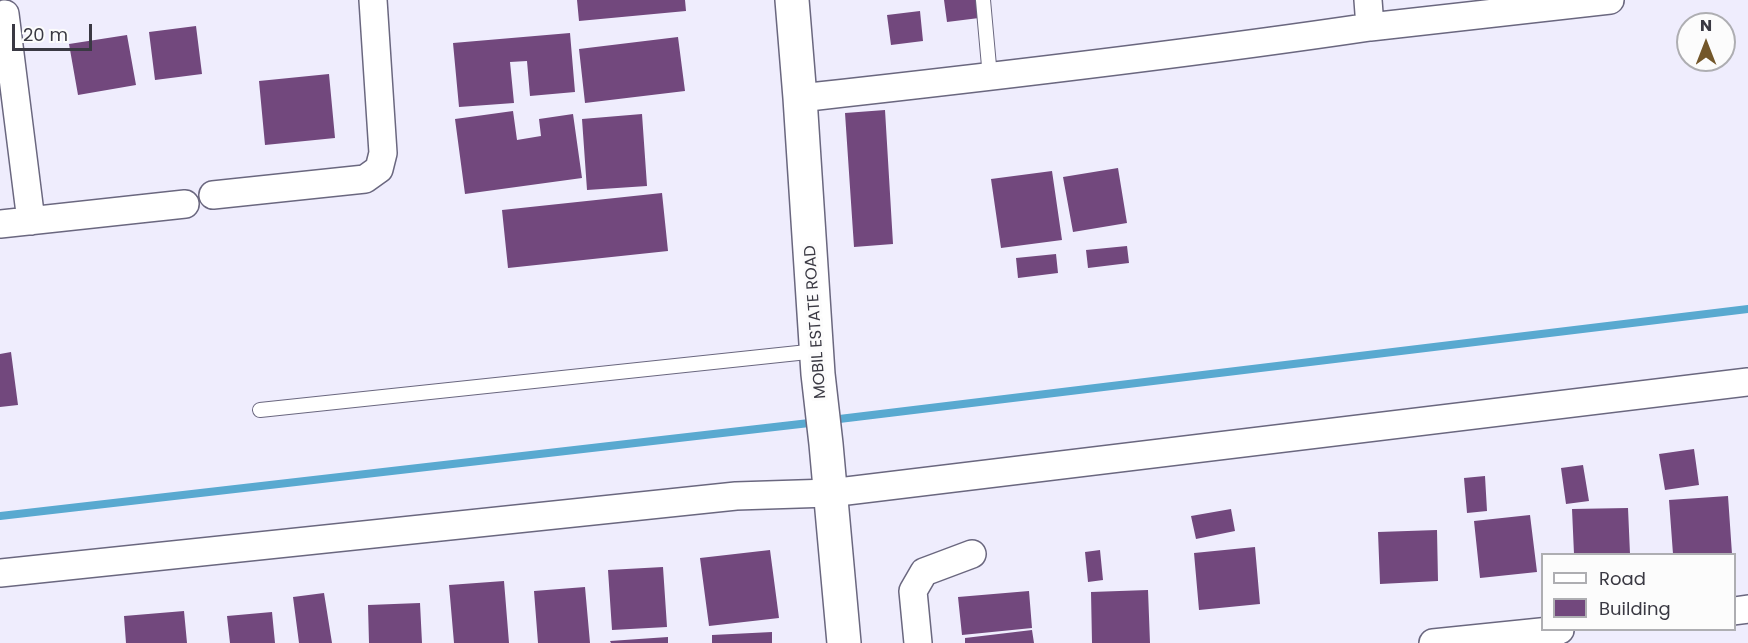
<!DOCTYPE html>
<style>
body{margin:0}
#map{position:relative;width:1748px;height:643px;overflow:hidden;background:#efedfd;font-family:Poppins,sans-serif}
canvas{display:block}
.legend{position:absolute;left:1541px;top:553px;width:195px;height:78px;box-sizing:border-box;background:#fcfcfc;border:2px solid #aeaeb2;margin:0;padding:8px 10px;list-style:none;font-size:18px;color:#3a3943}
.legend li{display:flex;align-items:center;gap:12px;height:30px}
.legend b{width:30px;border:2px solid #aeaeb2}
.north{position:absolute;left:1676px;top:12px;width:60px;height:60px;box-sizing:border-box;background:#fcfcfc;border:2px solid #aeaeb2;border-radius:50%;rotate:0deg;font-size:16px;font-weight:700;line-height:24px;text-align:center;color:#3a3943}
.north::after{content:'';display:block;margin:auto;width:21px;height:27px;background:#73572a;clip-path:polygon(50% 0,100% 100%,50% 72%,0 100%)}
.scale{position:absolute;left:12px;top:24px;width:80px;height:27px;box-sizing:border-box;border:3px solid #3a3943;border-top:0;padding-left:8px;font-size:18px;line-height:21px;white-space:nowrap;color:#3a3943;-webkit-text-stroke:4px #fcfcfc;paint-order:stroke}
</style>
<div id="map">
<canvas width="1748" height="643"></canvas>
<ul class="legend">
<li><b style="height:8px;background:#fff"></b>Road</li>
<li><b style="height:16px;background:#72487d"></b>Building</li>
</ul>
<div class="north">N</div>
<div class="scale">20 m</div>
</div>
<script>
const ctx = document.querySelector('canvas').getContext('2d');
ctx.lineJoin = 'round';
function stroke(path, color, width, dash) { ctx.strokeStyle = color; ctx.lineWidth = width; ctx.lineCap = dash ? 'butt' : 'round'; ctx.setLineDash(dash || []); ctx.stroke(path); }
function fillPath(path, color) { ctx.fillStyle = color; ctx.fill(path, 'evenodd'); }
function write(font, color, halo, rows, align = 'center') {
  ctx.font = font + ' Poppins,sans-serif'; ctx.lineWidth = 6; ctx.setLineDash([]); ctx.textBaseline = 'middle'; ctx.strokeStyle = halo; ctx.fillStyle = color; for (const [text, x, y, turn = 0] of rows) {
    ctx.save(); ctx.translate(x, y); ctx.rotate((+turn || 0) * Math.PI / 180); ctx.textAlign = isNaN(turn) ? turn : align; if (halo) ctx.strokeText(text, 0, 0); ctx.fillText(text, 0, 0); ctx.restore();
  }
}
const stream = new Path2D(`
 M831,420L1748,309
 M0,516L818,422`);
const building = new Path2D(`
 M577,0H685L686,11L579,21Z
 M944,0H977L979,18L947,22Z
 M920,11L923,41L891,45L887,15Z
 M196,26L202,74L155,80L149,32Z
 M570,33L575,92L530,96L527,61L510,62L514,103L459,107L453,43Z
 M127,35L136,85L78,95L69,44Z
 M678,37L685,91L585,103L579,49Z
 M329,74L335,138L265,145L259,81Z
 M885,110L893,244L854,247L845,113Z
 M513,111L517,140L541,136L539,119L573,114L582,178L465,194L455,119Z
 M642,114L647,186L587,190L582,119Z
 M1118,168L1127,223L1073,232L1063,177Z
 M1052,171L1062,240L1001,248L991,179Z
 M662,193L668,251L508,268L502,210Z
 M1127,246L1129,263L1088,268L1086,250Z
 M1056,254L1058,273L1018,278L1016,258Z
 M11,352L18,405L0,407V354Z
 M1694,449L1699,485L1665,490L1659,454Z
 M1583,465L1589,501L1566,504L1561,468Z
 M1485,476L1487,511L1467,513L1464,478Z
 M1728,496L1732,554H1673L1669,500Z
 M1628,508L1630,554H1574L1572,509Z
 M1231,509L1235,531L1196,539L1191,516Z
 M1530,515L1537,572L1480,578L1474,521Z
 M1437,530L1438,581L1380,584L1378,532Z
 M1255,547L1260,604L1199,610L1194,553Z
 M770,550L779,618L709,626L700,558Z
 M1100,550L1103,580L1088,582L1085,552Z
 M663,567L667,627L612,630L608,570Z
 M504,581L509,643H454L449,585Z
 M585,587L590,643H538L534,591Z
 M1148,590L1150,643H1092L1091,592Z
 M1029,591L1032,628L962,635L958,597Z
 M324,593L332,643H299L293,597Z
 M420,603L422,643H369L368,605Z
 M184,611L187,643H126L124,616Z
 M272,612L275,643H230L227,616Z
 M1032,630L1034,643H965V638Z
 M772,632V643H712V635Z
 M668,637V643H611L610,641Z`);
const service = new Path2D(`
 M983,0L990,77
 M260,410L817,351`);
const minor = new Path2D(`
 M5,14L31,221
 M1370,27L1610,0
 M800,98C990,77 1181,55 1370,27L1368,0
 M213,195L365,179L379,169L383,153L373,0
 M0,224L185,204
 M0,573L736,496L830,493L1748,382
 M1734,611L1748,609
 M918,643L913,591L924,572L972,554
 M1433,643L1560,630`);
const secondary = new Path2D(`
 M792,0L800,98L818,374L826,444L844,643`);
const streetNames = [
 ["MOBIL ESTATE ROAD",816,322,-94]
];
stroke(stream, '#59a9d0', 8);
fillPath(building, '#72487d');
stroke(service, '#6a677f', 16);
stroke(minor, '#6a677f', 30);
stroke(secondary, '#6a677f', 36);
stroke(service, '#fff', 14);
stroke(minor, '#fff', 27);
stroke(secondary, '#fff', 33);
write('16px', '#3a3943', '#fcfcfc', streetNames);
</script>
